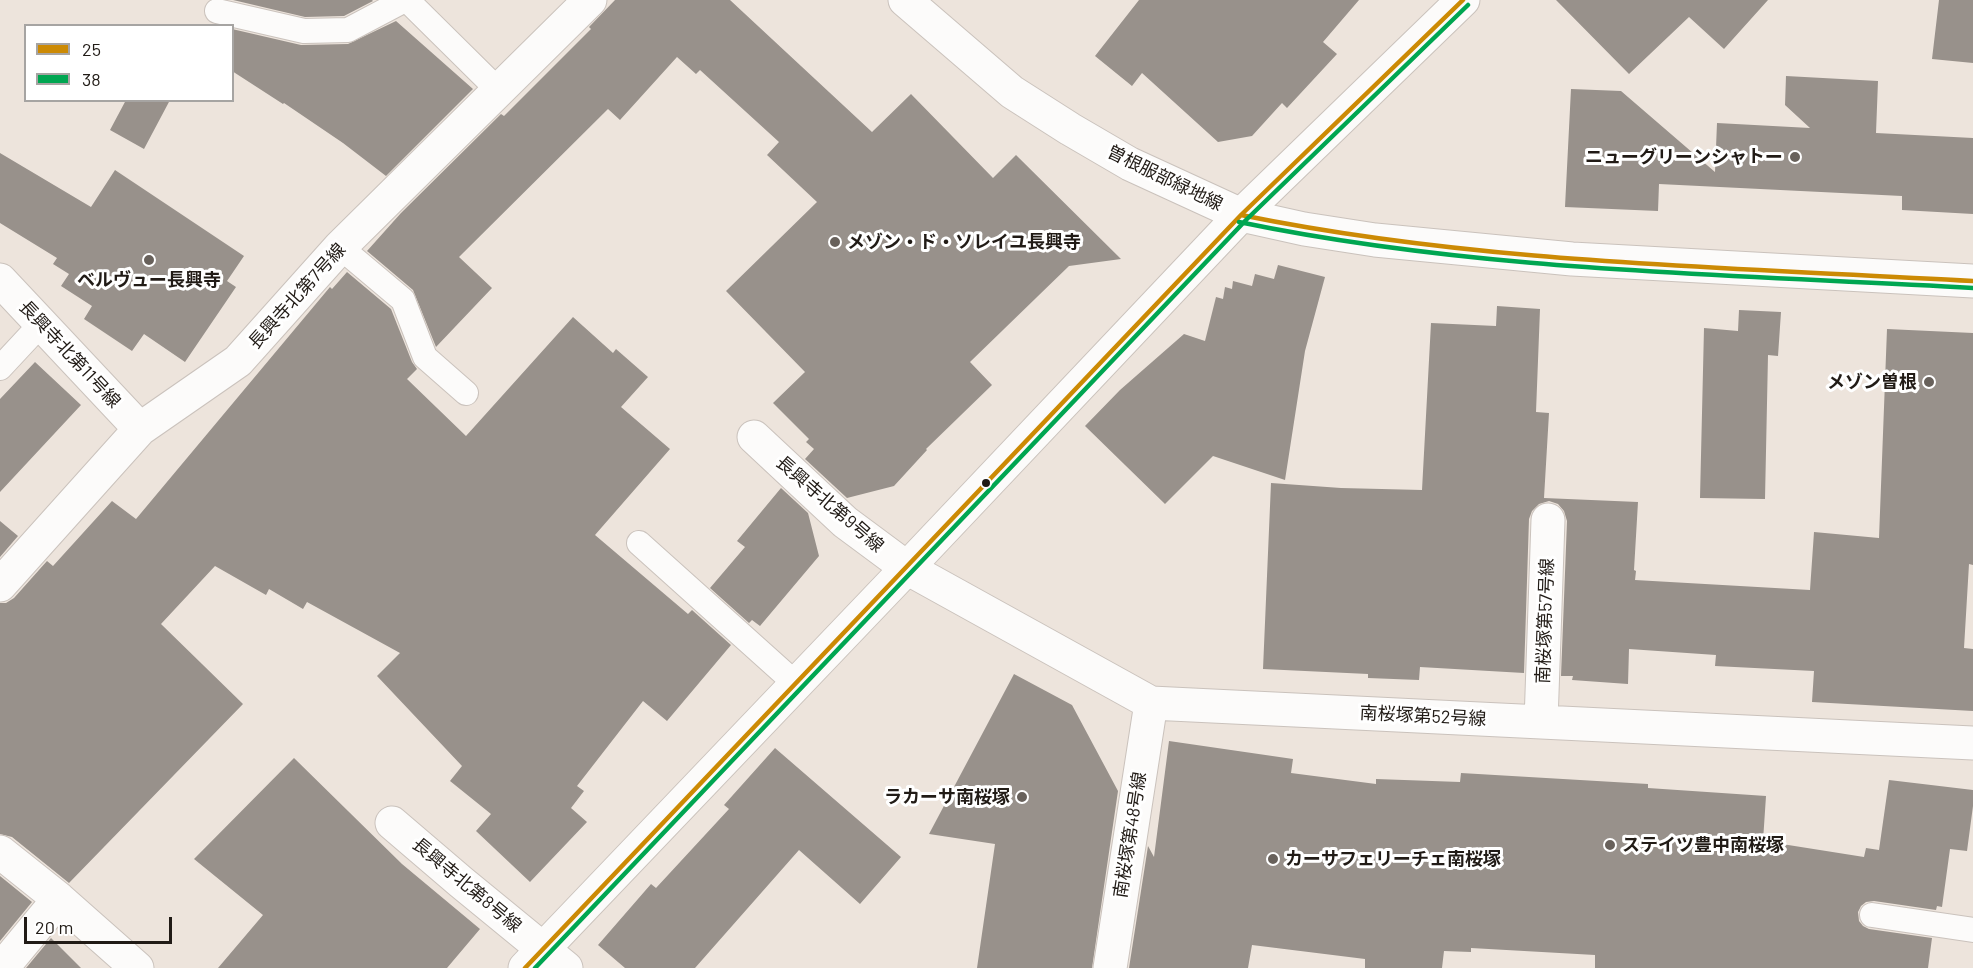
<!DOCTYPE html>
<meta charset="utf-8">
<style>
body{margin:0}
#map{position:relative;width:1973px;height:968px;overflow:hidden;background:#ede4dc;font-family:Barlow,sans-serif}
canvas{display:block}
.legend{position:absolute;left:24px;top:24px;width:210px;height:78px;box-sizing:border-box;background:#fff;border:2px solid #a6a4a2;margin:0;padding:8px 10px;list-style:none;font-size:18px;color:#211b16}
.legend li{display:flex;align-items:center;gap:12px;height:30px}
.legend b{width:30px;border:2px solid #a6a4a2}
.scale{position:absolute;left:24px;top:917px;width:148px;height:27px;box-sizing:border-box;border:3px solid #211b16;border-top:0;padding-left:8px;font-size:18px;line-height:21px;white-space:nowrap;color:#211b16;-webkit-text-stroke:4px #fff;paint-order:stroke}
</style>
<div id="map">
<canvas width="1973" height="968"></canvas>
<ul class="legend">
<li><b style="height:8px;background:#cc8a04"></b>25</li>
<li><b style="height:8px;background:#00a651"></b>38</li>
</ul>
<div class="scale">20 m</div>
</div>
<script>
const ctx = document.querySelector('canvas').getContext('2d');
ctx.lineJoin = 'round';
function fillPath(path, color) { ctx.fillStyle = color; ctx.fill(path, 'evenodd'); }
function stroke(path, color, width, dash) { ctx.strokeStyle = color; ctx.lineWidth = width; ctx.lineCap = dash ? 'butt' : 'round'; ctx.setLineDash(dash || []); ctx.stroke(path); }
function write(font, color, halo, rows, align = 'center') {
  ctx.font = font + ' Barlow,"Noto Sans JP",sans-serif'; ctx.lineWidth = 6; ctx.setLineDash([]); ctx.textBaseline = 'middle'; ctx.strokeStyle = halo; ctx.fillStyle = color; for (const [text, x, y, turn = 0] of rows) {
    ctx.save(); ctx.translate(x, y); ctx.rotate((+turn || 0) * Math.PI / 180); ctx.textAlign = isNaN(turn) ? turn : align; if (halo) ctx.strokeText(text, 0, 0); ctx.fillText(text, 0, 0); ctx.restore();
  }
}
const building = new Path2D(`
 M233,0H372L373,1L344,16L305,17Z
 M615,0H730L872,132L911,94L993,178L1016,155L1121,259L1069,266L970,362L992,385L926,449L927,450L894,486L847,498L805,459L814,449L806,442L809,439L773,403L805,372L726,291L817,202L767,155L779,142L700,70L696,74L677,57L620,120L608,109L459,257L492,288L436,347L413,290L367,251L401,213L501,114L504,116L591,29L589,27Z
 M1139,0H1359L1323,42L1337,54L1287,108L1282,103L1252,136L1218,142L1142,73L1132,86L1095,56Z
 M1556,0H1768L1724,49L1689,17L1629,74Z
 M1939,0H1973V63L1932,59Z
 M396,21L473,89L386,176L343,143L284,103L283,104L232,71V29L301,45L348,44Z
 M1786,76L1878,81L1876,133L1973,138V214L1902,210V196L1659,184L1658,211L1565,207L1571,89L1621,91L1715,172L1717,123L1810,128L1785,105Z
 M126,100H170L144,149L110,130Z
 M0,153L91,207L115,170L244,256L227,281L236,287L185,362L144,334L132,351L84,319L92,306L61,286L69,274L53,264L57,258L0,223Z
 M1278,265L1325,277L1305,351L1285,480L1213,456L1165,504L1085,426L1120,390L1184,334L1205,341L1216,297L1223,299L1225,287L1232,289L1233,281L1252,286L1255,274L1274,279Z
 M347,272L391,309L412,362L417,369L407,379L466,436L573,317L613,353L616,349L648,377L621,407L670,449L595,535L688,614L692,610L731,645L667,721L643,701L577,786L584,791L571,808L587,822L530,882L476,831L491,814L450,781L462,766L377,676L400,653L307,602L303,609L269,589L266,595L215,566L161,624L243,704L69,883L12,837L0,834V603H6L14,598L47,561L53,566L112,501L136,519L330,287L332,289Z
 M1497,306L1540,309L1536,412L1549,413L1544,498L1638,502L1634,570L1636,571L1635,580L1810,590L1814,532L1879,538L1887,329L1973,333V565L1969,564L1964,648L1973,649V711L1812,702L1814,671L1715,666L1716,655L1629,649L1628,684L1572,680L1573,676H1561L1567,521L1564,511L1558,504L1549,501L1539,504L1532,511L1529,519L1524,673L1420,667L1419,680L1368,678V674L1263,669L1271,483L1341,488L1422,490L1431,323L1496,326Z
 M1739,310L1781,312L1778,356L1768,355L1765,499L1700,498L1704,328L1738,331Z
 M35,362L81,405L0,492V399Z
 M781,488L808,513L819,556L760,626L752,620L749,623L710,588L745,547L737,541Z
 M0,521L18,536L0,557Z
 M1014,674L1072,705L1118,791L1092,968H977L995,844L929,834Z
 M1169,741L1293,759L1291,773L1376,784V779L1460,782L1461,773L1648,784V788L1766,796L1763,841L1864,857L1866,848L1879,850L1889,780L1973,790V806L1967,851L1950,849L1942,907L1937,906L1936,910L1874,901L1866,902L1861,906L1858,912L1859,921L1863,926L1869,929L1932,938L1928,968H1595V955L1471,948V952L1444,951L1442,968H1365V959L1252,945L1248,968H1129L1148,846L1154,857Z
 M775,748L901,857L860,904L799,850L695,968H625L598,945L651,884L656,888L729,809L724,805Z
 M294,758L402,864L480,929L447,968H218L263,915L194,859Z
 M0,876L32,902L0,941Z
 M51,938L81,968H26Z`);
const service = new Path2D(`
 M407,0L498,90
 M217,11L304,31L348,30L405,0
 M340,247L403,300L425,357L466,393
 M0,368L41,324
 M639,543L796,684
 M1872,915L1973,930`);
const minor = new Path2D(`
 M0,280L140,429
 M754,437L845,522L907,568L1151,703L1973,743
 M0,585L140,429L238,361L340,247L590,0
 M1541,722L1548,520
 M392,823L461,882L566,968
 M0,852L59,899L137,968
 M2,968L59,899
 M1110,968L1151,703`);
const tertiary = new Path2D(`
 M905,0L1012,92L1070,129L1130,164L1241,215L1304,229L1375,240L1572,259L1973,281
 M525,968L907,568L1241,215L1463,0`);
const bus1 = new Path2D(`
 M1241,215C1481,264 1729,267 1973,281
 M525,968L1241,215L1463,0`);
const bus2 = new Path2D(`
 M1239,222C1480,272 1728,274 1973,288
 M535,968L1246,220L1468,5`);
const markers = [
 [1795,157,6,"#68615b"],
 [835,242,6,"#68615b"],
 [149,260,6,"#68615b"],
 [1929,382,6,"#68615b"],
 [986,483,5,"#211b16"],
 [1022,797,6,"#68615b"],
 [1610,845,6,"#68615b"],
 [1273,859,6,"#68615b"]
];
const poiNames = [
 ["ニューグリーンシャトー",1783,157],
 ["メゾン・ド・ソレイユ長興寺",847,242,"left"],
 ["ベルヴュー長興寺",149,280,"center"],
 ["メゾン曽根",1917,382],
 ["ラカーサ南桜塚",1010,797],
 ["ステイツ豊中南桜塚",1622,845,"left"],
 ["カーサフェリーチェ南桜塚",1285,859,"left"]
];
const streetNames = [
 ["曽根服部緑地線",1165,178,26],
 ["長興寺北第7号線",297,296,-48],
 ["長興寺北第11号線",70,354,47],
 ["長興寺北第9号線",830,504,41],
 ["南桜塚第57号線",1545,621,-88],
 ["南桜塚第52号線",1423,716,3],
 ["南桜塚第48号線",1130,835,-81],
 ["長興寺北第8号線",467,885,40]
];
fillPath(building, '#98918b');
stroke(service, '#cac2bc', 26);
stroke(minor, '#cac2bc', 35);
stroke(tertiary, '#cac2bc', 35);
stroke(service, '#fcfbfa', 24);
stroke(minor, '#fcfbfa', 33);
stroke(tertiary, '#fcfbfa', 33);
stroke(bus1, '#cc8a04', 4.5);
stroke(bus2, '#00a651', 4.5);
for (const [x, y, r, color] of markers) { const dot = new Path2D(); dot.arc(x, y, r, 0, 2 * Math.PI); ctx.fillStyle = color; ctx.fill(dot); stroke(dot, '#fff', 2); }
write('bold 18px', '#211b16', '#fff', poiNames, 'right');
write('18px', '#211b16', '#fff', streetNames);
</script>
